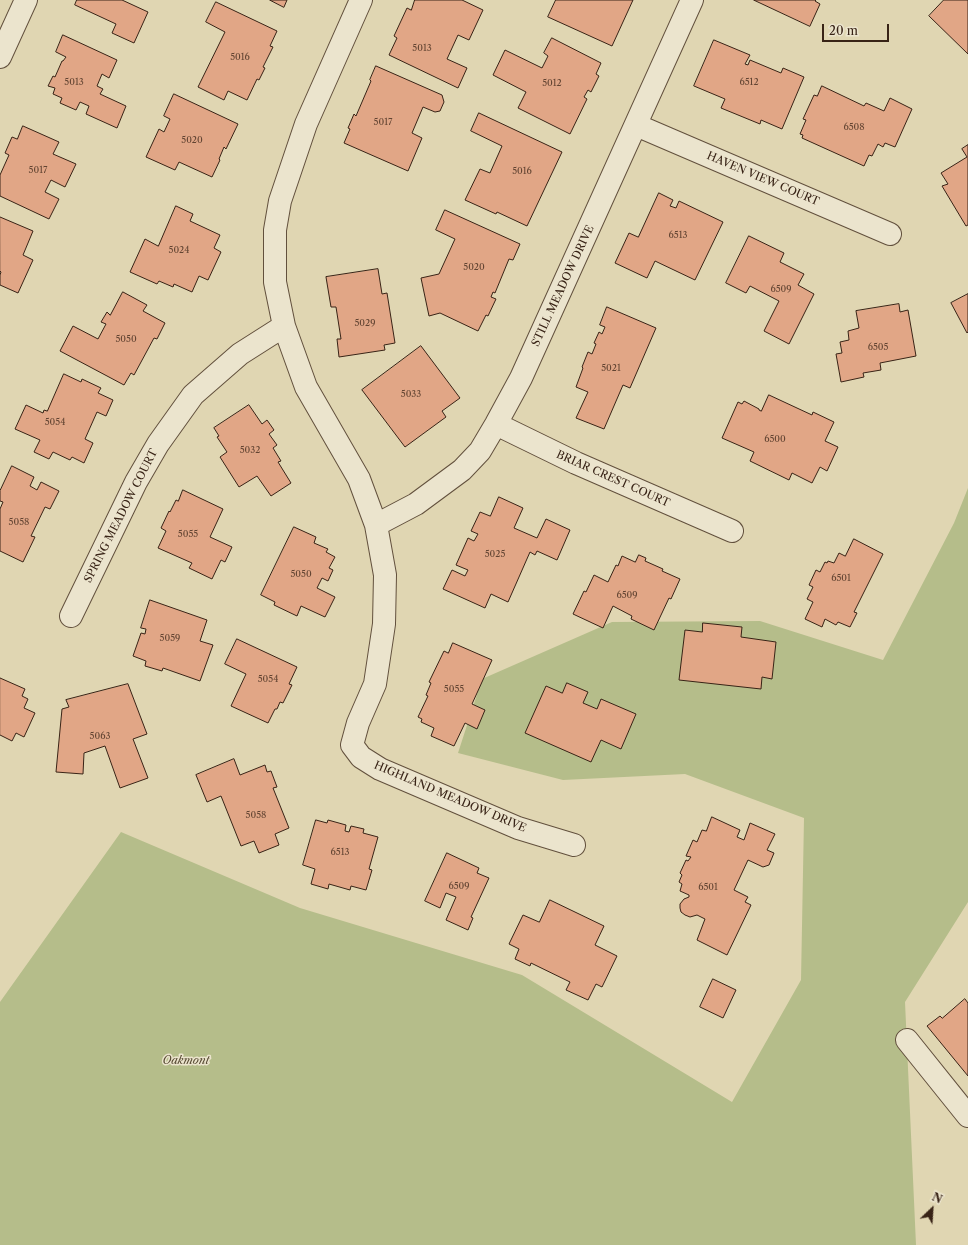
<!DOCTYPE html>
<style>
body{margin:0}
#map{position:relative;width:968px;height:1245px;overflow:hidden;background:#e0d6b2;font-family:"Libre Caslon Text",serif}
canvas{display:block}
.north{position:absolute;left:912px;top:1189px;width:40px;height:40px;-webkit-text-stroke:3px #ebe4cd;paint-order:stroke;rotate:25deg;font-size:11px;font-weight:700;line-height:16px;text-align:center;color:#382316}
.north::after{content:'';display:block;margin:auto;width:14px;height:18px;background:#382316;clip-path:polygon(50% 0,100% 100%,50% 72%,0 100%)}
.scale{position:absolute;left:822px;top:24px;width:67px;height:18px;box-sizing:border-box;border:2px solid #382316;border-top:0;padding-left:5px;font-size:12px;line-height:14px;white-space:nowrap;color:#382316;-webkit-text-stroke:3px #ebe4cd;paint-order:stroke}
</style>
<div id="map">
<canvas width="968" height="1245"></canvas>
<div class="north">N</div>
<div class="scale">20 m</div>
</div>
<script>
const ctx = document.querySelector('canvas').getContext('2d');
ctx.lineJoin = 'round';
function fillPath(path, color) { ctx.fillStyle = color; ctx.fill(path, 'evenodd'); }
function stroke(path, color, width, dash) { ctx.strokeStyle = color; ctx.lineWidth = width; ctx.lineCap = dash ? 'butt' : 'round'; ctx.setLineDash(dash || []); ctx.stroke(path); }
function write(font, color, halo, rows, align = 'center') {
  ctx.font = font + ' "Libre Caslon Text",serif'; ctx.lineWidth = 3; ctx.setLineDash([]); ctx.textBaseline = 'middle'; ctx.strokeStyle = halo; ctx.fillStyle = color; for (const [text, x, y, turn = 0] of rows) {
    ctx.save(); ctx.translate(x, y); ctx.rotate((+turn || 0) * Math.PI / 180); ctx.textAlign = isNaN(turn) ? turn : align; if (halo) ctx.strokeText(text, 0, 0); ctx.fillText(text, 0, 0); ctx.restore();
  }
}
const green = new Path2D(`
 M968,488V902L905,1002L916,1245H0V1002L121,832L300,908L522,975L732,1102L801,980L804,818L685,774L563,780L458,753L482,679L612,622L760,621L883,660L954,523Z`);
const building = new Path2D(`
 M77,0H122L148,12L134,43L112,33L116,24L75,5Z
 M270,0H287L284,7Z
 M415,0H462L483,10L469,40L458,35L447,59L467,68L458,88L389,55L397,38L394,36L407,8L411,10Z
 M556,0H633L612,46L548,17Z
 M754,0H816L815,1L820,4L810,26Z
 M944,0H968V54L929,16Z
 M216,2L277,31L270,46L273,47L263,67L265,68L259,80L257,79L247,100L228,91L224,100L198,87L225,32L206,22Z
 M63,35L117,60L109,78L102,74L97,86L103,89L100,94L126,106L117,128L86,114L89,106L80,102L76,110L60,103L62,98L53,94L55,88L48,86L53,76L55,77L62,61H63L66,57L56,52Z
 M552,38L601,63L596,74L599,76L591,92L588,90L584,97L587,99L570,134L518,108L526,92L493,75L505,50L542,68L548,56L544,53Z
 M714,40L750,55L745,64L748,65L750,60L781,73L783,68L804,77L782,129L761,120L760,124L721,108L725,99L694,86Z
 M376,66L442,95L444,102L440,111L435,112L423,107L412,133L422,138L408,171L344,143L350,129L348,128L354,114L356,116L371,81L370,80Z
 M822,86L864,106L866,103L884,111L890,98L912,109L895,147L885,143L883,147L878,144L872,156L869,155L864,166L802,138L803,135L800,134L806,120L803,119L814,95L817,96Z
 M174,94L238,124L226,149L224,147L219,159L220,160L212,177L179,162L175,170L146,157L159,129L164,132L170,119L164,116Z
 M479,113L562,152L527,226L497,212L496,214L465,200L480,169L490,173L502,146L471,131Z
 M23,126L59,142L53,154L76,164L65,187L51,180L45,192L59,199L49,219L0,196V175L9,155L5,153L12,137L17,139Z
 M968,145V225L966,226L942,186L948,184L941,173L967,157L962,149Z
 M659,193L673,200L670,206L676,208L679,201L723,222L695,280L655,261L647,278L615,263L629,233L638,237Z
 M176,206L193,214L190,221L220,235L214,248L221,252L208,280L199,276L192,292L174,284L173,287L159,281L157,284L130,272L145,239L158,246Z
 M445,210L520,244L513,260L509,259L495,293L493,292L491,297L496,299L488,316L486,315L478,331L440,313L429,316L421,278L439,274L455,239L436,230Z
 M0,217L33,231L23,255L33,260L18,293L0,285V275L1,272L0,271Z
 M749,236L784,253L780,262L804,274L798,285L814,294L789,344L764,331L779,301L750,286L746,293L726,283Z
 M378,269L382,294L387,293L395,343L384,345L385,350L339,357L337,339H341L336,307H331L326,277Z
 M123,292L147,305L143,311L165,323L157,339L154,338L134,375L131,373L124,385L60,351L73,326L98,339L106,324L101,322L107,312L110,315Z
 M968,294V332L967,333L951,303Z
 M899,304L900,312L908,310L916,356L880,363L881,370L863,373L864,377L841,382L836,354L842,353L840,342L849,340L848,331L859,328L856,311Z
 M607,307L656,328L630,388L623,385L604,429L576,418L588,392L576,387L583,368L582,367L588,352L592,354L596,344L594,343L599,332L602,334L605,327L600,325Z
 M421,346L460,398L442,411L446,417L405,447L362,390Z
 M64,374L81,382L82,379L101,388L98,393L113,400L106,416L97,412L85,439L93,443L84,463L72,457L70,460L53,452L49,459L34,452L40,440L15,429L26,405L43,413L44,410L47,411Z
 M769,395L812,415L813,412L834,422L825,441L838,447L827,471L820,467L812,483L792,473L789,480L750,461L754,452L722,438L738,402L742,404L744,401L759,409V410L761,411Z
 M249,405L262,424L267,420L274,430L269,434L277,445L273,448L281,461L278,462L291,483L271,496L257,476L239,487L220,457L227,452L217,437L219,436L214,428Z
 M12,466L34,477L30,486L37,490L41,482L59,491L50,509L45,507L31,536L35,537L23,562L0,551V509L3,502L0,501V491Z
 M183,490L223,509L210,537L232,547L225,562L221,560L212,579L189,568L192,563L158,548L166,531L161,528L169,511L170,512L176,500L178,501Z
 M499,497L523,508L514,528L537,538L546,519L570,530L557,560L537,551L535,555L530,552L508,602L491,594L485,608L443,589L452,570L465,576L468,570L456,565L468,538L474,541L478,534L471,531L480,512L490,516Z
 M294,527L316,537L314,543L328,549L326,552L335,557L329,568L333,570L328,581L322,578L317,588L335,597L325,617L301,606L297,616L274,605L275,602L261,595Z
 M854,539L883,554L854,612L857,613L850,627L838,622L836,625L825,619L822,627L805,619L813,602L807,599L813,587L809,585L816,570L820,572L825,562L827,563L828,561L834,563L839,553L845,556Z
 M639,555L646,558L645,561L663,569L662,571L680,579L671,599L669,598L654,630L631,619L632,616L613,606L603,628L573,614L584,591L586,592L594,575L608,582L616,565L618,566L622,556L635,562Z
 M150,600L207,620L200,641L213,645L200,681L163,668L162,671L145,666L146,661L133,656L141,633L145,634L146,629L141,628Z
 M703,623L742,627L741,637L776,642L772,679L762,677L761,689L679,680L685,630L702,632Z
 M237,639L297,667L289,684L292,685L283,703L280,702L277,709H275L268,723L231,706L246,674L225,664Z
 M453,643L492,660L472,704L485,710L477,729L465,723L454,746L431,736L434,728L421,722L422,719L418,717L428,696L426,695L431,683L429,682L444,651L448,653Z
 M0,678L25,689L22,696L28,699L24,708L35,713L24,737L16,733L12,741L0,735Z
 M567,683L588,692L583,703L597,709L601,699L636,714L621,749L601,740L591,762L525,733L546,686L562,693Z
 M128,684L147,734L133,739L148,778L120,788L105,746L84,753L83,774L56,772L62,709L69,707L66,700Z
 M234,759L240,775L265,765L267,772L271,771L277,787L273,788L289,828L275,834L279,845L259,853L254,841L241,846L221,796L207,802L196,775Z
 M712,817L740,830L737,837L744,840L750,823L775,834L767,850L774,853L769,865L763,867L748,860L734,890L748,897L745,902L751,905L727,955L697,940L705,919L697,915L690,917L685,915L681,912L680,908V904L684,899L689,897V895L680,891L682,884L679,882L682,875L680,873L686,860L688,861L691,857L686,856L693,840L697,842L702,830L706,831Z
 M316,820L327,823L328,820L346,825L345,831L349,832L351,826L364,829L363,833L378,837L369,869L372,870L366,890L351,886L350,890L329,884L328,889L311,884L315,869L303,865Z
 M447,853L479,868L477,873L489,878L471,917L473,918L468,930L446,920L456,897L446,893L440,908L425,901Z
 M550,900L604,926L595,945L617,956L602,987L596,984L588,1000L566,990L570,982L531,963L530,966L515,959L519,949L509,944L523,915L539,922Z
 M713,979L736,990L723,1018L700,1007Z
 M965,999L968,1003V1076L927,1026L940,1016L942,1018Z`);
const minor = new Path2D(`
 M361,0L306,124L280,201L275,230V282L284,326L306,387L359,479L376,525L385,575L384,624L375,684L358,723L352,745L361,757L380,769L518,828L574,845
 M0,57L26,0
 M636,125L890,234
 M496,424L576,463L732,531
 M376,525L416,504L462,470L480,451L496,424L521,378L692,0
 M71,616L136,482L158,444L193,395L240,354L284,326
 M907,1040L968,1116`);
const numberNames = [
 ["5013",422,48],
 ["5016",240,57],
 ["5013",74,82],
 ["6512",749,82],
 ["5012",552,83],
 ["5017",383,122],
 ["6508",854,127],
 ["5020",192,140],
 ["5017",38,170],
 ["5016",522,171],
 ["6513",678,235],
 ["5024",179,250],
 ["5020",474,267],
 ["6509",781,289],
 ["5029",365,323],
 ["5050",126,339],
 ["6505",878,347],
 ["5021",611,368],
 ["5033",411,394],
 ["5054",55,422],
 ["6500",775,439],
 ["5032",250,450],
 ["5058",19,522],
 ["5055",188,534],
 ["5025",495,554],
 ["5050",301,574],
 ["6501",841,578],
 ["6509",627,595],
 ["5059",170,638],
 ["5054",268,679],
 ["5055",454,689],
 ["5063",100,736],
 ["5058",256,815],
 ["6513",340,852],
 ["6509",459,886],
 ["6501",708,887]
];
const streetNames = [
 ["HAVEN VIEW COURT",763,179,23],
 ["STILL MEADOW DRIVE",563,286,-65],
 ["BRIAR CREST COURT",613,479,24],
 ["SPRING MEADOW COURT",121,516,-63],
 ["HIGHLAND MEADOW DRIVE",450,797,23]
];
const parkNames = [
 ["Oakmont",186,1061]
];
fillPath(green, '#b5bd8a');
fillPath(building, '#e1a686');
stroke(building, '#382316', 1);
stroke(minor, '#62503d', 24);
stroke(minor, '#ebe4cd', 22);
write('9px', '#624432', null, numberNames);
write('11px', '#382316', '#ebe4cd', streetNames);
write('italic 11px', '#574a33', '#ebe4cd', parkNames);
</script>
